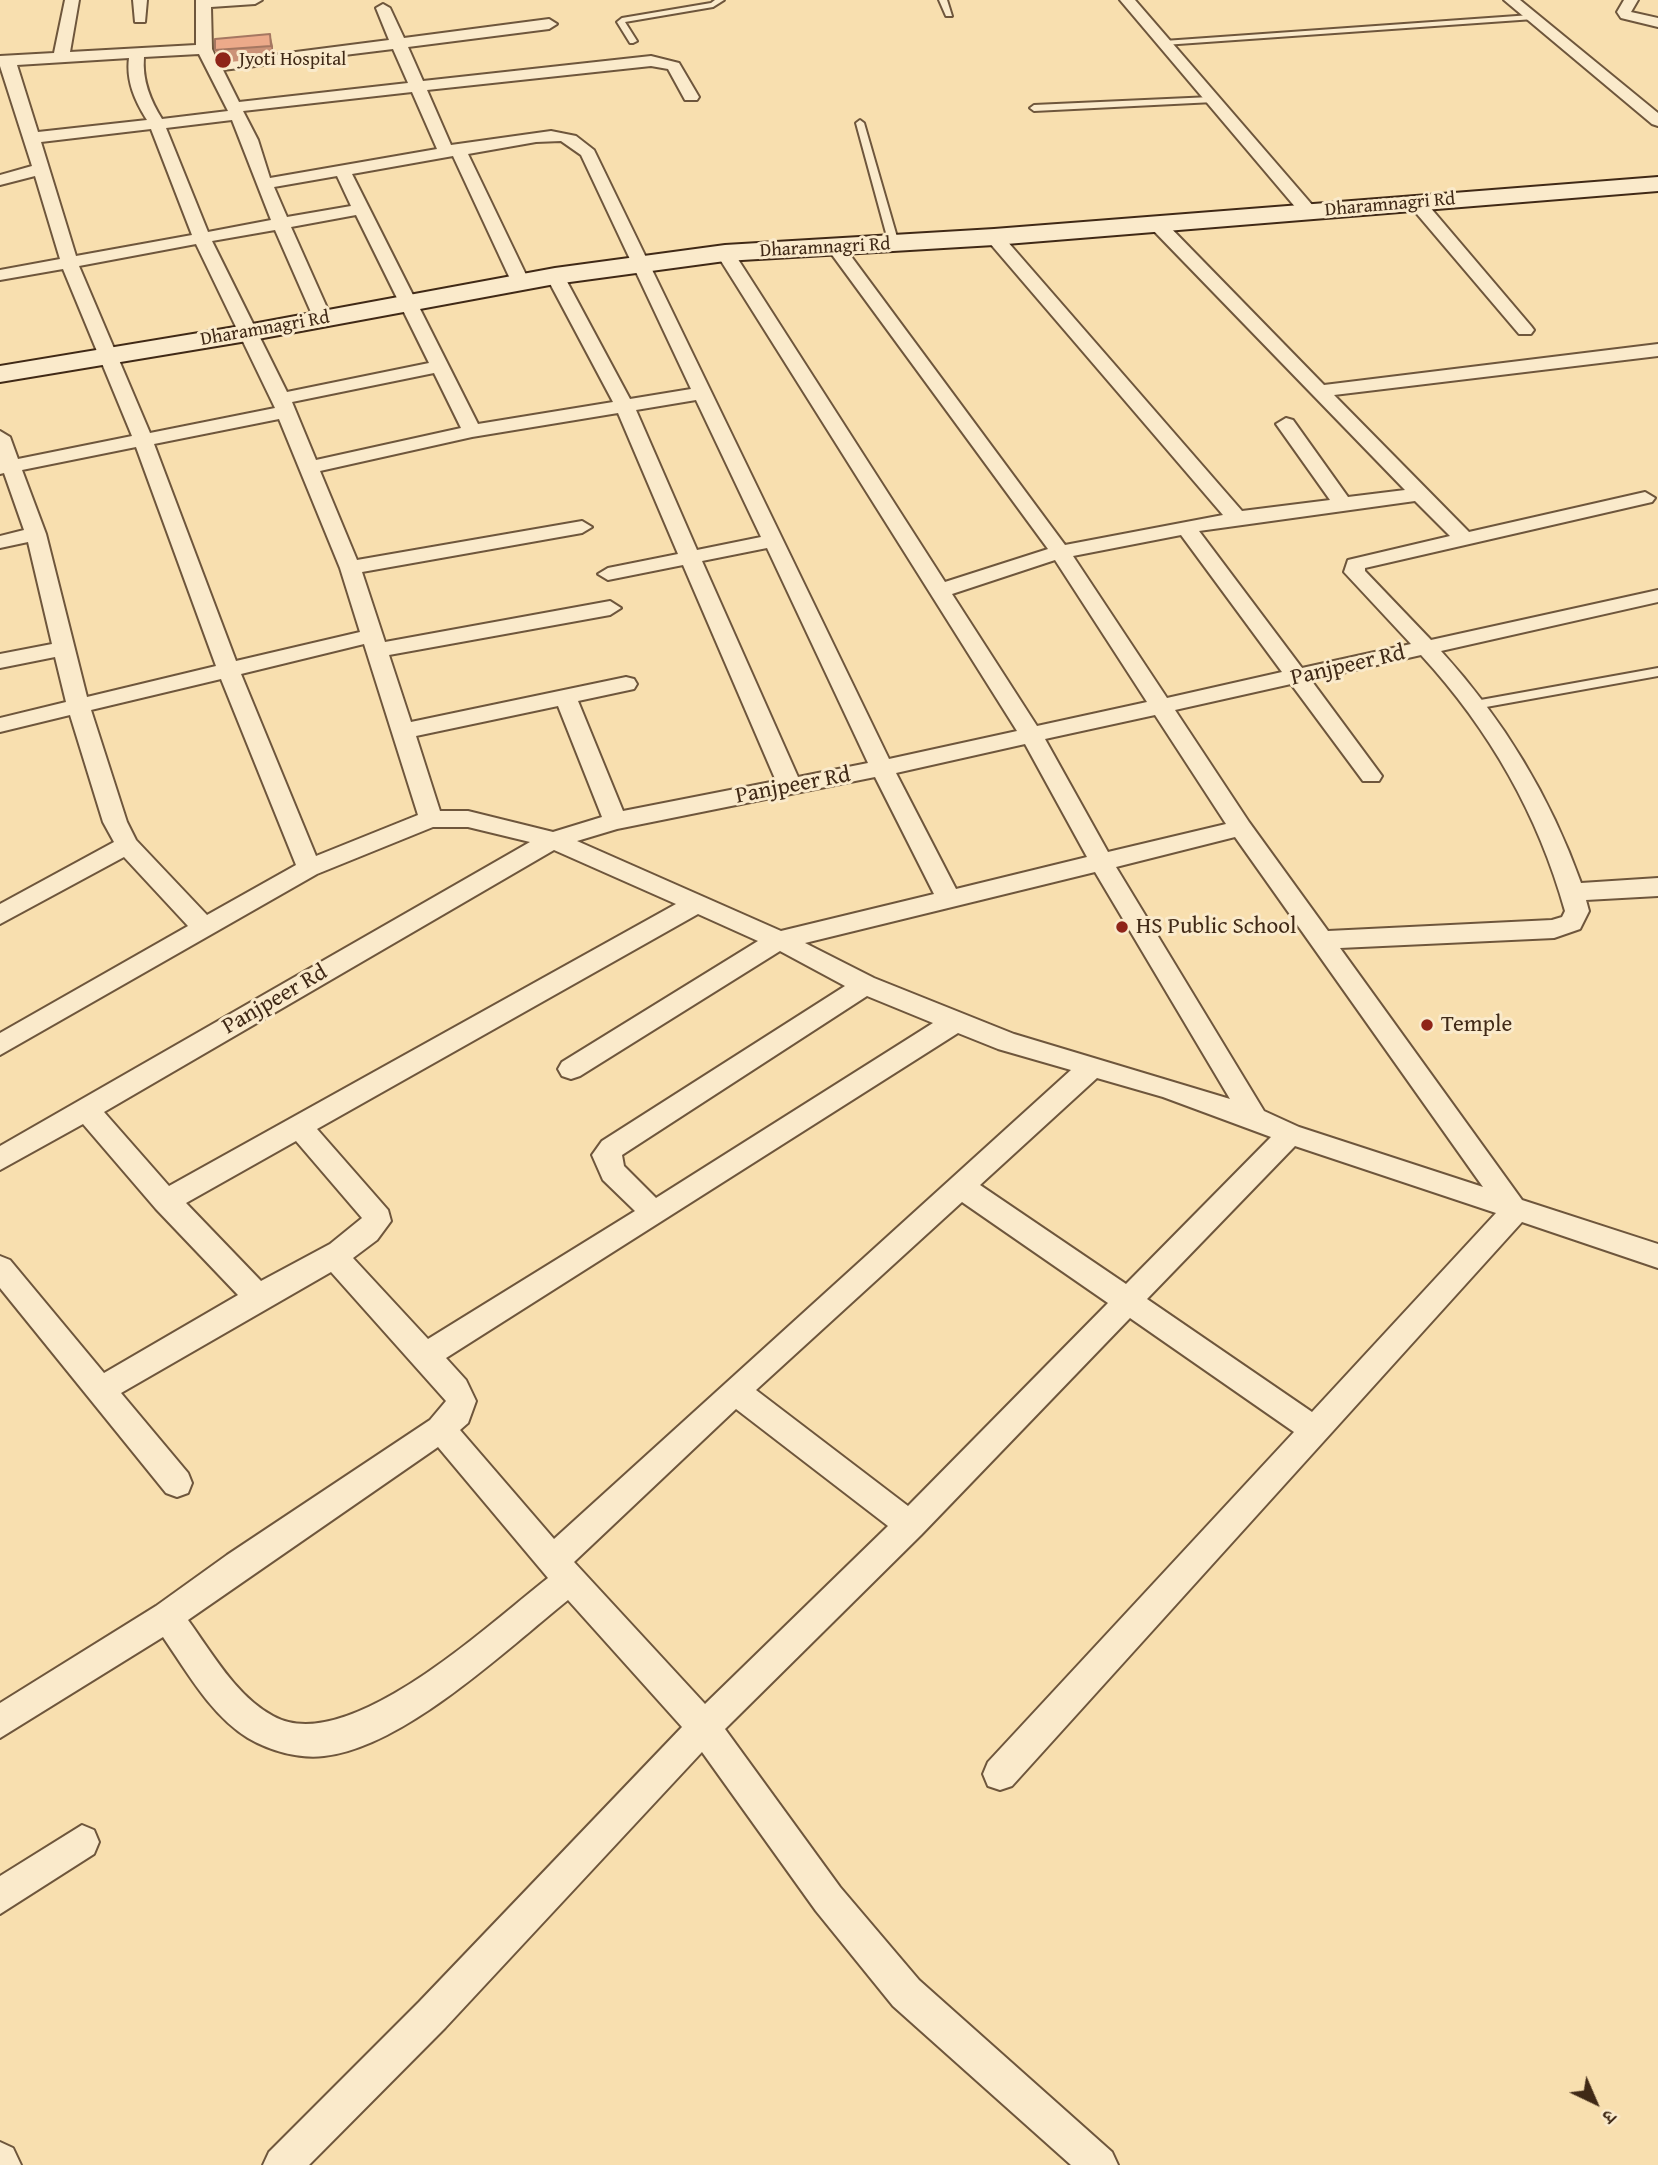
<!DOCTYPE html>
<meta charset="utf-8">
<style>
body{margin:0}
#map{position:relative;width:1658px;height:2165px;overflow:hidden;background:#f8dfaf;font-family:"Gentium Book Plus","Noto Serif Devanagari",serif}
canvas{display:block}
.north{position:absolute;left:1560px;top:2067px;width:70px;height:70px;-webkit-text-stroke:5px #faeacb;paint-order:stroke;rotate:136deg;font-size:19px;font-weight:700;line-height:28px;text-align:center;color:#402916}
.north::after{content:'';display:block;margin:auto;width:24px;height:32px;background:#402916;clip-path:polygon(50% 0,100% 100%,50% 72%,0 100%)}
</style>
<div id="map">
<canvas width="1658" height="2165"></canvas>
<div class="north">उ</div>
</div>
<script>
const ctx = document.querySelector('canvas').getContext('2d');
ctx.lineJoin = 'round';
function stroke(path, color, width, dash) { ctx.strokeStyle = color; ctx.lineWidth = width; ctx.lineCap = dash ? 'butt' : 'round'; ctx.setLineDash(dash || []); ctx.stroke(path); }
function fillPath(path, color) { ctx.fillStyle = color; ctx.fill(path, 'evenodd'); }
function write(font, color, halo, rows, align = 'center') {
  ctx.font = font + ' "Gentium Book Plus",serif'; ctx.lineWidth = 6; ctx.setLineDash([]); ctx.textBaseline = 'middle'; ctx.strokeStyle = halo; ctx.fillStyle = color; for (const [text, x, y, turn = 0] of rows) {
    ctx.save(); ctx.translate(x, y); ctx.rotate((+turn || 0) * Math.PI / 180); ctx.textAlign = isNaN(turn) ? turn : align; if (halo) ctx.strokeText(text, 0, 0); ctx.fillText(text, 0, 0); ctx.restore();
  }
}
const lane = new Path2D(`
 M715,0H724L713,7L625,22L637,41L633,43H630L617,22L622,18L711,3Z
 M939,0H947L952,16H946Z
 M1531,15L1535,17L1534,19L1164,45L1160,43L1164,41Z
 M1211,97L1215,100L1214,102L1034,111L1030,108L1034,105Z
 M860,120L864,123L899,244L897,246L889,244L856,123Z
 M1658,668V676L1475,709L1469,705L1475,701Z`);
const street = new Path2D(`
 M65,0H79L70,52L196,45V0H262L255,4L211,7L212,49L218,62L389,40L376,8L383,4L390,8L404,38L549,19L557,24L549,29L408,47L423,81L651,56L679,63L699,97L697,100H685L668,69L651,66L427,90L451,145L551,131L576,136L594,150L889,759L1017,731L716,253L719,249L725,248L734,253L945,582L1048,549L830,252L827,248L830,244H842L1065,545L1223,515L988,241L985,237L988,233H1000L1242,511L1330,500L1276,424L1286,418L1293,420L1348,497L1405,490L1150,227L1147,223L1150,219H1162L1324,385L1658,344V356L1334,395L1469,532L1645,492L1655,498L1652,502L1365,568V571L1431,640L1658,590V602L1441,651C1503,719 1550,796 1581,883L1658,878V896L1586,900L1589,911L1580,929L1554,938L1340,948L1522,1200L1658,1244V1268L1522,1222L1012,1786L1000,1790L988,1786L983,1774L988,1762L1294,1432L1130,1318L921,1535L725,1729L840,1887L919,1980L1112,2152L1118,2165H1071L893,2006L816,1911L702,1752L445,2028L309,2165H263L269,2152L419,2002L682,1727L568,1600C507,1649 403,1748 324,1756C299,1759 270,1751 248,1738C211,1715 187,1672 163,1637L0,1738V1703L156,1606L227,1555L430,1420L446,1401L331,1272L121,1393L188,1473L192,1483L188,1493L177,1497L166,1493L0,1288V1256L10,1260L104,1373L238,1295L156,1209L83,1124L0,1170V1146L530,842L468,827H433L317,874L0,1055V1033L188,926L124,857L0,924V904L114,842L103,822L70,715L0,732V718L66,702L55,657L0,668V654L52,644L28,542L0,548V536L24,530L4,473L0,474V431L10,437L18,459L132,436L63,269L0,280V270L60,259L35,176L0,185V175L32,166L0,66V56L54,53ZM393,49L408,83L239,102L223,70ZM199,54L228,111L162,119C150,100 142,80 144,57ZM129,58C126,81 135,101 147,120L38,132L17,65ZM412,92L437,149L270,178L258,140L243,111ZM232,120L271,220L208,232L166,128ZM151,129L192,235L76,256L41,142ZM561,141L581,155L691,389L630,399L564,276L555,271L546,276L613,402L478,424L352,174L453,156L512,283L521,288L530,283L468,154L536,142ZM337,176L351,206L287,217L274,187ZM356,215L429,363L287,392L212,241L275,230L314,319L323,324L332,319L291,227ZM196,244L275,408L150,433L79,266ZM434,373L461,428L316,460L292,402ZM696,400L761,537L697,550L636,410ZM618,413L678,554L608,568L598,574L608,580L683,565L776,781L623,811L578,701L634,689L637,684L634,679L626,677L411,722L389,655L610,615L621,608L610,601L385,642L362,572L582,533L592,527L582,521L357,560L320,471L472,437ZM279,419L340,568L360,632L236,661L154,444ZM136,447L216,666L87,697L46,534L22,470ZM1415,501L1450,536L1348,560L1344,572L1411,644L1302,668L1199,531ZM1181,535L1282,672L1167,698L1073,556ZM767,548L868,763L798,777L702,561ZM1055,560L1147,702L1037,726L952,594ZM364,644L418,815L316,856L241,674ZM1421,655C1489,729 1538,814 1565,911L1562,917L1552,920L1328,931L1249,822L1175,710L1291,684L1363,781H1379L1382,776L1311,680ZM221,679L296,865L207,915L136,840L127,822L91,710ZM558,706L602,817L553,832L468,811H440L416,736ZM1155,715L1226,824L1108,852L1045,739ZM1025,744L1087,857L956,889L896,773ZM875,777L934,894L781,931L577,841L617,829ZM1235,837L1483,1187L1299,1127L1264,1111L1116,867ZM554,850L676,904L169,1186L104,1112ZM1095,872L1230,1099L1014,1034L874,978L805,943ZM698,914L758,941L562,1062L558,1069L562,1076L571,1079L580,1076L780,951L845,986L602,1141L592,1155L603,1180L635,1211L428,1339L353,1258L377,1240L391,1221L388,1210L317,1129ZM867,996L933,1023L656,1198L624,1166L622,1155ZM958,1033L998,1049L1071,1070L554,1539L460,1430L468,1423L476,1401L466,1380L446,1358ZM1097,1078L1163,1097L1271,1137L1126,1284L980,1185ZM296,1141L362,1218L330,1244L261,1281L186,1203ZM1295,1146L1496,1213L1312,1412L1147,1299ZM962,1202L1108,1303L908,1506L756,1390ZM736,1409L888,1526L705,1704L574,1562ZM438,1447L548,1578C491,1622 348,1758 273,1716C236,1696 212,1653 188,1620Z
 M133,0H147L145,22H135Z
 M1120,0H1135L1314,207L1316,211L1314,215H1302Z
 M1504,0H1520L1658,113V126L1652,124Z
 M1624,0H1638L1631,12L1658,18V27L1621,18L1617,12Z
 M1417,198L1423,199L1531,326L1534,330L1531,334H1519L1411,207L1409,203L1411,199Z
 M82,1825L94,1830L99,1842L94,1854L0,1914V1876Z
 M0,2142L13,2148L21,2165H0Z`);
const secondary = new Path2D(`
 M1658,177V191L994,245L725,261L555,284L247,341L0,382V366L247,325L555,268L725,245L994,229Z`);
const wall = new Path2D(`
 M215,39L273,46V58L218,63L215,50Z`);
const shadedWall = new Path2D(`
 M270,34L273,46V58L271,46Z`);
const building = new Path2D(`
 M270,34L271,46L215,50V39Z`);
const markers = [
 [223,60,9,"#8f2418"],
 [1122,927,7,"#8f2418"],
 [1427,1025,7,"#8f2418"]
];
const farPoinames = [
 ["Jyoti Hospital",239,60]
];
const farStreetnames = [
 ["Dharamnagri Rd",1390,205,-5],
 ["Dharamnagri Rd",825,248,-3],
 ["Dharamnagri Rd",265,329,-10]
];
const streetNames = [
 ["Panjpeer Rd",1348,666,-13],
 ["Panjpeer Rd",793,786,-11],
 ["Panjpeer Rd",275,1000,-30]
];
const poiNames = [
 ["HS Public School",1136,927],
 ["Temple",1441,1025]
];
stroke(lane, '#6e563c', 4);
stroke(street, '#6e563c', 4);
stroke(secondary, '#402916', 4);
fillPath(lane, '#faeacb');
fillPath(street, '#faeacb');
fillPath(secondary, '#faeacb');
fillPath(wall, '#cb9277');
fillPath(shadedWall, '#a57761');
fillPath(building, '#ecaa8a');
stroke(building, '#a57761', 2);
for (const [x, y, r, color] of markers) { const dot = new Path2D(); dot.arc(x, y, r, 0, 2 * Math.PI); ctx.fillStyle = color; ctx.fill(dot); stroke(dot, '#faeacb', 2.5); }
write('19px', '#402916', '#faeacb', farPoinames, 'left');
write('19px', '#402916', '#faeacb', farStreetnames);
write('23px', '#402916', '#faeacb', streetNames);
write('23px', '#402916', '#faeacb', poiNames, 'left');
</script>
